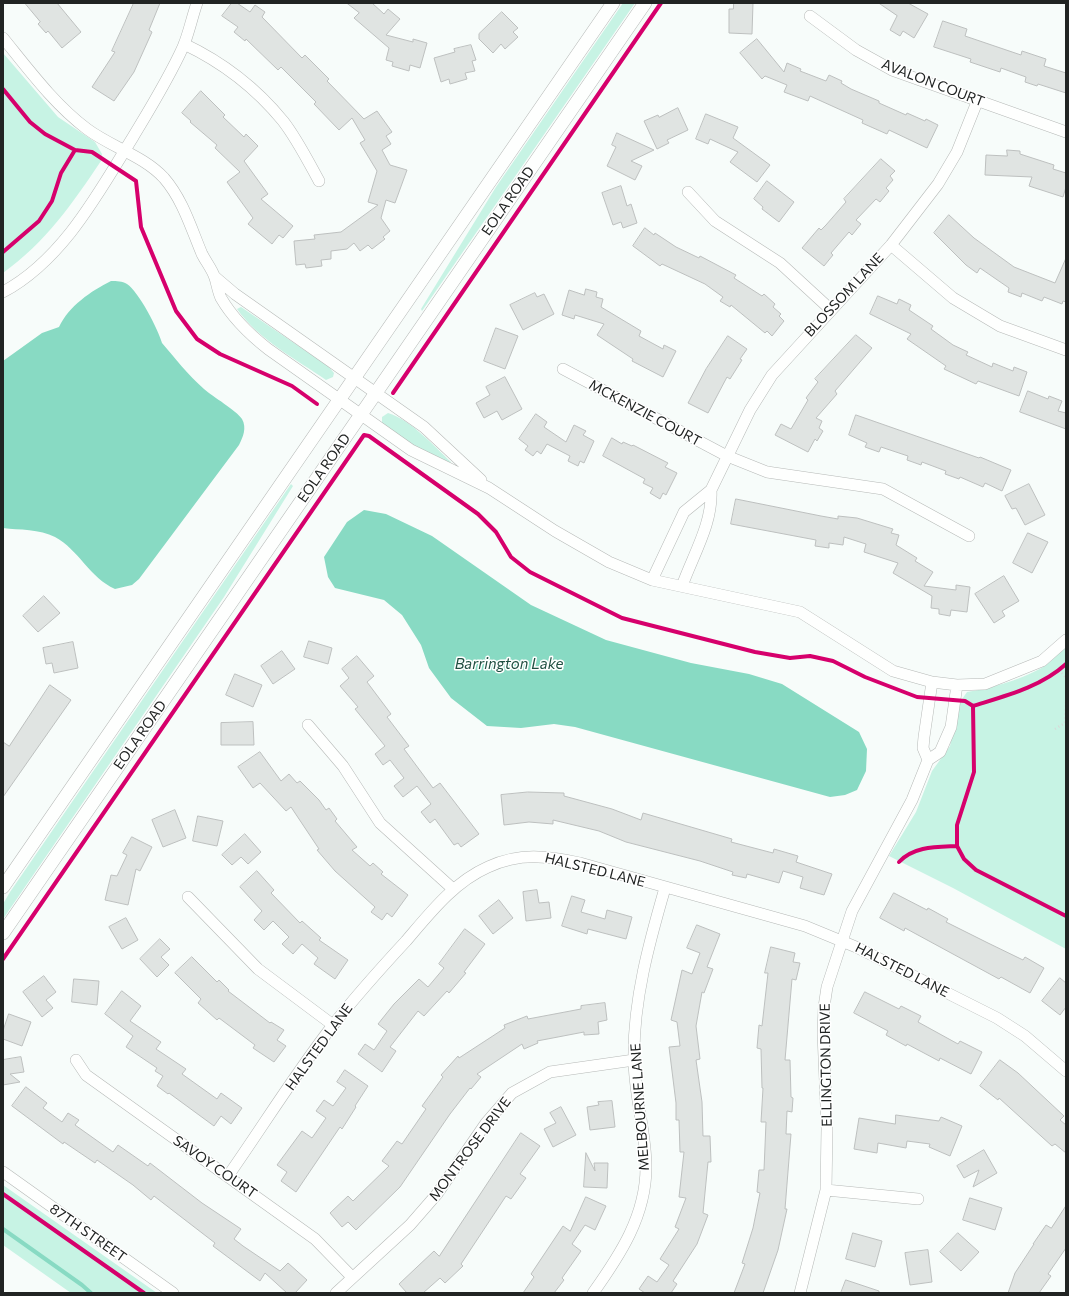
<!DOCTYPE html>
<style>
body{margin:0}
#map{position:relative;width:1069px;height:1296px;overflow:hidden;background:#f7fcfa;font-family:Commissioner,sans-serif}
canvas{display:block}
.frame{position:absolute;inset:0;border:4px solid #212423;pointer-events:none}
</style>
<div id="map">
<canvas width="1069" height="1296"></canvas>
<div class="frame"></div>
</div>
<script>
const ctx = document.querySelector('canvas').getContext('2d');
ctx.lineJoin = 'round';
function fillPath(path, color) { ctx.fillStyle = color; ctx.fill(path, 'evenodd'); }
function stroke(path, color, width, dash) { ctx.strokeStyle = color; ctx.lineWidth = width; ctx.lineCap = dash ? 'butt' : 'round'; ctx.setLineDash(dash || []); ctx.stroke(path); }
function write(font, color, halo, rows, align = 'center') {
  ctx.font = font + ' Commissioner,sans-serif'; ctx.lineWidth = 3; ctx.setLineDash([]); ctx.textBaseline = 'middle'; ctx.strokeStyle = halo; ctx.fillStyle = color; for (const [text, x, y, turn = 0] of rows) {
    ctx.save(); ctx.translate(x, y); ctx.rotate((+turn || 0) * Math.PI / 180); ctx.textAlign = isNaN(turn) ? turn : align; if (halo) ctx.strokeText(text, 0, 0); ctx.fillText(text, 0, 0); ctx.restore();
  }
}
const green = new Path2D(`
 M623,3H635L422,311L421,309L496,187Z
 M3,53L58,117L95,142L102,154L101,161C72,204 46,242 3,273Z
 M241,307L328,366L334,373L333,377L326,380C296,359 259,340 237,309Z
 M388,413C411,420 434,446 451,462L449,464L413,447L382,424V417Z
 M291,484L293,486L224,597L3,919V904L10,892Z
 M1066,646V949L953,888L889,856L916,812L932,771L950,746L958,705L967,692C989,689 1027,678 1046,665C1053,660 1060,652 1066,646Z
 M3,1185L157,1293H71L3,1245Z`);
const water = new Path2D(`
 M111,281C117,281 122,281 127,284C139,292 158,329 162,343C175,358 188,375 204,389C213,397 236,410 242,419C247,428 243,437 239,445L139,579L132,585L115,589C90,578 78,549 55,537C40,529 19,530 3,528V361L42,333L59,327C69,306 91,291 111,281Z
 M364,510L386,514L432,536L531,605L606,640L691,663L749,674L782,684L859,732L867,749L866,771L857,790L845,795L830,797L575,727L554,724L521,728L487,726L451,698L429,668L421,645L402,615L384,600L335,588L328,577L324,557L347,522Z`);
const stream = new Path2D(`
 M3,1229L82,1285L91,1293`);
const building = new Path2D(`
 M25,3H57L81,32L62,48L48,31L46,33L38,24L40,22Z
 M134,3H160L149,30L152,32L134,72L114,101L92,87L115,52L112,51Z
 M232,3H237L250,12L255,5L265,12L262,17L302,58L305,55L329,79L327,81L364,119L377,111L392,132L386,136L391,144L382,150L390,165L407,170L395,203L386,200L381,218L390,231L383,237L385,239L372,249L368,245L360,251L354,243L347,249L331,251V259L321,260L322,266L306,268L305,264L296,265L294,241L315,239L314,235L341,232L378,205L368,202L377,171L360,143L365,140L352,118L339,130L314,104L316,102L281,67L278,70L246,39L245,41L234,32L238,27L222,16Z
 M347,3H372L384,14L388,9L400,19L386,35L413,42V39L427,43L420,68L410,65L409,71L392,66L393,62L386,60L389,48L354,18L359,13Z
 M734,3H753L752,34L729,33V9H733Z
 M879,3H908L928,14L914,38L903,31L900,36L890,30L897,16Z
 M502,12L518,28L513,32L518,37L505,49L501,44L493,53L479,39V34Z
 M943,21L967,29L965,36L1021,55L1022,51L1046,59L1044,66L1066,73V93L1038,84L1037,86L1025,82L1026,77L1001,68L1000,72L970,62L971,59L934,47Z
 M757,39L784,72L787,63L801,69L800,71L826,81L829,75L842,81L841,83L851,89L879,101V103L906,115L907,113L925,121L926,119L938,125L927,148L889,130L887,134L862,123L863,120L810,96L808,101L784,92L787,85L765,76L762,79L740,53Z
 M471,45L476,60L472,61L475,71L465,73L467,79L450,84L449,79L441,82L434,58L455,52L454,49Z
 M201,91L225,115L223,117L244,137L246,134L258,146L244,161L268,194L261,199L293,226L283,238L279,235L272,244L248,224L253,218L227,182L240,172L215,148L217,145L190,122L191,121L182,113Z
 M678,108L688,130L667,140L669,143L657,149L644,121L658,115L659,117Z
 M706,114L738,127L733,138L770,165L757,182L730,162L738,152L710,139L708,144L696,139Z
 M617,133L654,150L631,161L642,166L635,180L607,166L616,147L612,145Z
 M1007,150L1020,151V154L1054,165L1053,169L1066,173V187L1063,197L1029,186L1032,177L985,175L986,155L1007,156Z
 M881,159L895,171L890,176L893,180L886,188L889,191L880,202L876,199L856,220L861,224L852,235L849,232L831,253L833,255L824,266L802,248L819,228L821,230L826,225L846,202L844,199Z
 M767,181L794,202L779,222L762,209L763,207L754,199Z
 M621,186L627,206L631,204L637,223L623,228L621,222L613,225L602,193Z
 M949,215L974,238L1014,267L1055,283L1066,258V302L1063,301L1062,304L1044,297L1042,301L1022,293L1021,297L1008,292L1009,288L980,268L977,273L966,265L934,233Z
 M645,228L654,235L655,233L676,247L699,258L700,256L736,275L734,278L762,296L764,294L775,304L773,307L781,314L779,316L784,321L772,336L767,331L765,333L731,305L730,307L720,301L723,297L705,284L662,264L660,266L633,246Z
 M586,289L597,292L596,297L603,299L601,307L641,331L639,336L663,349L664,345L676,351L663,377L632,361L633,359L597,335L604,324L575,315L574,319L562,315L569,290L584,295Z
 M535,293L537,297L544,294L554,314L523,330L510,305Z
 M878,296L897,304L899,299L911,305L909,310L933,326L931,329L953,345L968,352L966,355L992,367L993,363L1013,371L1014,367L1027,372L1019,396L978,381L976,384L944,369L946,366L907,339L911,334L870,314Z
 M496,328L518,336L505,369L484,361Z
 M856,335L872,348L835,391L837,394L816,418L822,421L819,428L823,431L817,441L815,439L808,452L775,435L781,424L791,429L808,400L806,398L818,382L815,379Z
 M728,336L747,349L740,359L742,360L730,379L727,377L708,413L688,403L706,369Z
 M505,377L522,409L502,420L497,411L484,418L476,403L490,395L486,387Z
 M1028,391L1048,399L1049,396L1062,401L1058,411L1066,413V429L1020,412Z
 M536,414L547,422L544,427L566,442L574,425L586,431L583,435L594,441L584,463L580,461L578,466L568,461L570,456L547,444L541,454L537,451L533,456L525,450L528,446L519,439Z
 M856,415L979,458L980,457L1011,470L1002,491L985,483L983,487L960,477L959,479L945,474L946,471L922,462L921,465L907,460L908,456L881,447L879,452L865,447L867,443L849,435Z
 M612,438L622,444L623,442L632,446L633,445L668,463L665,467L677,473L666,495L663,493L660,499L650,493L653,488L643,483L645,479L603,456Z
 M1029,484L1045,515L1025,525L1016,508L1012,509L1005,496Z
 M736,499L821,516L838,519V516L857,518L893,529L891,533L899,535L896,545L917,558L915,561L933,572L924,586L956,590V585L970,587L967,612L951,610L950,616L939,614V609L931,608L932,596L893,573L898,563L864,552L866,544L844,537L843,545L829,543V548L815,546L816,540L731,524Z
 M1028,533L1048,542L1032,573L1013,563Z
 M1004,576L1019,601L1002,611L1005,616L994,623L975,594Z
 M44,596L60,613L38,632L23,616Z
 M309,641L332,648L328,664L304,657Z
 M73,642L78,668L54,673L52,663L46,664L43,648Z
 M282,651L295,669L273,684L261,666Z
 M357,656L374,676L367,682L391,714L387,717L409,746L404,749L433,788L440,783L479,834L461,847L458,843L454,845L435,819L430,823L421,812L431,804L417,786L403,797L394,786L404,778L390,760L383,765L375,754L385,746L355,709L358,707L340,686L349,678L342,669Z
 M235,674L262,685L253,707L226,695Z
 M50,685L71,700L3,797V742L9,746Z
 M253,722L254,745H221V723Z
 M260,752L281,781L289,774L297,783L300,781L319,800L326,810L329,808L337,819L335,821L357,847L352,850L370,866L373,863L383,872L381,874L408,895L392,917L387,913L382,920L371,912L375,907L335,871L317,850L319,849L291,807L286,811L260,783L253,788L238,767Z
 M528,792L564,793V796L612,809L641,820L643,813L732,839L731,842L773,853L774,849L798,856L796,862L832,874L824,895L800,888L803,877L783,871L779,883L747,874L746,878L732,875L733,872L700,861L626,842L599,831L553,820V824L529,822L504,825L501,795Z
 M175,810L186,838L163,847L152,820Z
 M198,816L223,821L217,846L193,841Z
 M245,834L261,852L248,864L241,857L232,865L222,855Z
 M132,837L152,847L140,871L136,869L128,905L105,900L111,875L117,876L127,855L123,853Z
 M257,871L274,890L271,893L300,923L302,921L321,938L319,940L348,960L335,979L314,964L318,958L302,944L293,954L282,944L289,937L273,921L264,930L254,920L262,911L240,887Z
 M537,890L539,903L549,902L551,918L526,921L523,892Z
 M894,893L927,910L928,908L948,919L946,922L988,943L1023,960L1025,957L1044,968L1030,993L1001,977L999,979L905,928L904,931L880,918Z
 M572,896L585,900L581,912L605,919L607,910L632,917L626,939L588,929L587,934L562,926Z
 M499,900L513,918L493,934L479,916Z
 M126,918L138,940L122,949L109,927Z
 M697,925L720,934L707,967L713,969L704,993L702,992L696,1026L700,1059L696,1060L702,1102L703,1136H710L711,1162H708L703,1213L708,1215L697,1244L673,1281L677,1284L671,1293H645L639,1289L648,1276L657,1282L669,1265L660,1259L679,1229L675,1227L686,1198L679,1197L684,1152H680L679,1120H676V1103L669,1047L680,1046L677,1022L671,1020L682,970L692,974L700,953L687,948Z
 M465,929L485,944L464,972L466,973L449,993L447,991L424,1016L418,1011L390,1047L396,1051L382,1072L358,1054L365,1044L374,1050L387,1031L378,1024L394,1004L419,979L428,987L444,968L439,964Z
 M160,939L170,949L161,957L169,965L157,977L140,959Z
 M771,947L795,953L793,962L800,963L796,980L792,979L785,1060H790L791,1097L793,1098L792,1112L787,1111L786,1134H791L785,1209H787L778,1250L763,1293H734L745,1264L742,1263L753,1228L760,1193L757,1192L759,1170H764L766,1122H761L763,1088H762L761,1049L757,1048L759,1025L762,1026L768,973H765Z
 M192,957L217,982L219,980L229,990L228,991L270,1023L271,1022L284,1030L277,1040L286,1046L274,1062L253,1048L255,1045L219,1018L217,1020L198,1003L201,999L175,973Z
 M44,976L56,992L46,1000L53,1008L42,1017L23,992Z
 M1060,978L1066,983V1007L1060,1015L1042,1001Z
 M74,979L99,981L97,1005L72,1002Z
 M122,991L141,1006L130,1021L161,1042L156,1049L186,1069L182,1074L217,1099L221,1093L242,1108L231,1124L221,1116L214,1126L169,1093L168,1094L157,1086L163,1076L155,1071L157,1068L126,1047L133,1036L105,1014Z
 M865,992L899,1009L901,1006L921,1016L918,1022L958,1044L960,1041L982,1052L971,1074L940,1058L939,1061L907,1044L906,1046L886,1035L888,1031L854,1013Z
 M605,1003L607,1020L598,1022L599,1034L584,1035V1032L537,1041L538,1043L524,1049L522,1044L477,1074L481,1077L471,1089L470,1088L450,1114L400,1187L356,1230L348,1222L342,1227L330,1213L348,1196L353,1201L389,1166L382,1161L397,1141L402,1144L426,1109L422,1106L443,1077L441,1075L458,1056L459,1058L505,1028L504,1025L527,1016L528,1019L581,1009V1006Z
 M9,1014L31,1022L22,1046L3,1039V1031Z
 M21,1057L24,1072L10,1074L20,1082L3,1085V1060Z
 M1000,1060L1018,1073L1064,1116L1060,1120L1066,1125V1153L1055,1144L1052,1146L999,1098L998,1100L980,1086Z
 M345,1070L368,1086L355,1106L356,1107L342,1129L340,1127L296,1192L281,1181L287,1172L277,1165L302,1131L312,1138L326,1118L316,1111L324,1100L333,1106L346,1088L337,1082Z
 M26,1087L47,1103L43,1108L62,1122L68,1113L79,1120L75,1125L113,1152L118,1145L148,1166L150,1163L202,1203L241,1229L234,1239L243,1246L280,1271L288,1263L307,1280L295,1293H287L265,1273L260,1281L213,1246L215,1243L154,1196L151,1200L133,1185L97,1160L95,1163L64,1142L63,1144L12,1106Z
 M612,1101L615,1127L590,1130L587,1107L599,1105L598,1102Z
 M561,1107L576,1135L553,1147L544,1129L556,1123L550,1113Z
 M896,1115L939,1121L941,1117L962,1126L950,1156L929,1147L930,1144L907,1141L906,1148L878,1143L877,1153L854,1149L859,1118L895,1124Z
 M521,1133L540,1146L520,1174L526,1178L511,1199L506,1196L461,1264L463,1266L445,1283L440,1278L423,1293H407L399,1284L434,1251L439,1256Z
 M984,1150L997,1173L973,1187L979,1170L964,1178L957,1166Z
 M586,1153L595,1171L594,1163H608L607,1188L584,1187Z
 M586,1197L606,1206L595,1230L585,1225L572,1244L581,1251L562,1278L564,1280L554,1293H523L534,1277L531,1274L563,1226L570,1231Z
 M970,1198L1002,1208L995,1230L963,1220Z
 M1066,1206V1248L1048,1274L1051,1276L1039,1293H1008L1015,1273L1034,1244H1033L1046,1225L1051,1228Z
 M853,1233L882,1241L875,1267L846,1259Z
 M958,1233L979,1252L961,1271L940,1252Z
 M928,1250L932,1282L910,1285L905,1253Z
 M846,1280L879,1291V1293H841Z`);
const path = new Path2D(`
 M1059,670L1066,678
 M1055,729L1065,723L1066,702`);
const minor = new Path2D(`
 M810,16L856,50L892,70L1066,132
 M3,38C29,70 54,104 87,129C111,147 144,156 164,178C183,200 191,228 202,254C206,262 212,269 215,278C217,284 218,292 221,298C233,319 249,334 268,349L411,450L489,488L555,531L609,562L652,580L800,612L893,671L932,682L957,685L985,684L1042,661L1066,640
 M184,44C222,62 256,88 283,121C297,139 308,161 319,181
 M688,192L715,221L780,263L830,309
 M891,245L953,298L1000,326L1066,350
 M215,277L235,294L424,427L481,480
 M3,292C63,260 99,192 133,137C151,107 169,78 183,47C189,33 192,17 197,3
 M563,369L727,456L767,472L883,489L969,536
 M652,580L684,512L711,490L750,410L772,375L891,245L938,184L957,152L977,102
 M682,586C693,555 713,523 711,490
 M308,725L343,766L380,823L453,889
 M928,760L923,748L924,737L932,682
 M188,897L258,969L333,1025
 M76,1060L86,1075L315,1239L352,1277
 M3,1172L173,1293
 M228,1176C263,1126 295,1074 333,1025C356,996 381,968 406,941C430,913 454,882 488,867C520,852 547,856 580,863L805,926L856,947L997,1018L1025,1036L1066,1071
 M826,1190L918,1199
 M336,1293L410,1225L437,1194L486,1123L512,1093L550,1072L634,1060
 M593,1293C620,1255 646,1216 646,1167C646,1131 634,1095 634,1059C633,1001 649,943 665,888
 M800,1293L826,1190L827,1129L823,1033L824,1007L827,987L852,911L912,800L928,760L940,752L951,727L957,685`);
const tertiary = new Path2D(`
 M3,887L613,3
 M3,933L645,3`);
const cycleway = new Path2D(`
 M3,89L30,122L45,134L75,150L92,152L136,181L141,227L176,311L197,339L220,354L292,386L317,404
 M3,252L39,221L52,201L61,173L75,150
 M393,393L661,3
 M973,706L974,772L957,825V846L964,859L976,870L1066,916
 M973,706C1005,696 1041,687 1066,664
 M899,862C914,846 937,847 957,846
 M3,959L364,435L369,436L478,514L496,532L511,557L530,572L622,618L755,652L790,658L810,656L833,661L865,677L917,697L965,701L973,706
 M3,1194L144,1293`);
const streetNames = [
 ["AVALON COURT",933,83,21],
 ["EOLA ROAD",508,201,-55],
 ["BLOSSOM LANE",844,295,-47],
 ["MCKENZIE COURT",645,413,28],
 ["EOLA ROAD",324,468,-55],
 ["EOLA ROAD",140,735,-55],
 ["HALSTED LANE",595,870,14],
 ["HALSTED LANE",902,970,27],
 ["HALSTED LANE",319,1047,-54],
 ["ELLINGTON DRIVE",826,1065,-91],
 ["MELBOURNE LANE",640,1107,-94],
 ["MONTROSE DRIVE",470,1149,-53],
 ["SAVOY COURT",215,1167,35],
 ["87TH STREET",88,1233,35]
];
const waterNames = [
 ["Barrington Lake",509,664]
];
fillPath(green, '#c7f3e4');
fillPath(water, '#88dac3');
stroke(stream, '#88dac3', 4);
fillPath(building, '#e0e4e2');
stroke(building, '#bdc0bf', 1);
stroke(minor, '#b6b9b7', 12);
stroke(tertiary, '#b6b9b7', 14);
stroke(path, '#d8d8d8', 2.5, [1, 3]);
stroke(minor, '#fefffe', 11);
stroke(tertiary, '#fefffe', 13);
stroke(cycleway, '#d6006c', 4);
write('14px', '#212423', '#fff', streetNames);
write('italic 15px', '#1f4f41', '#fff', waterNames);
</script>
